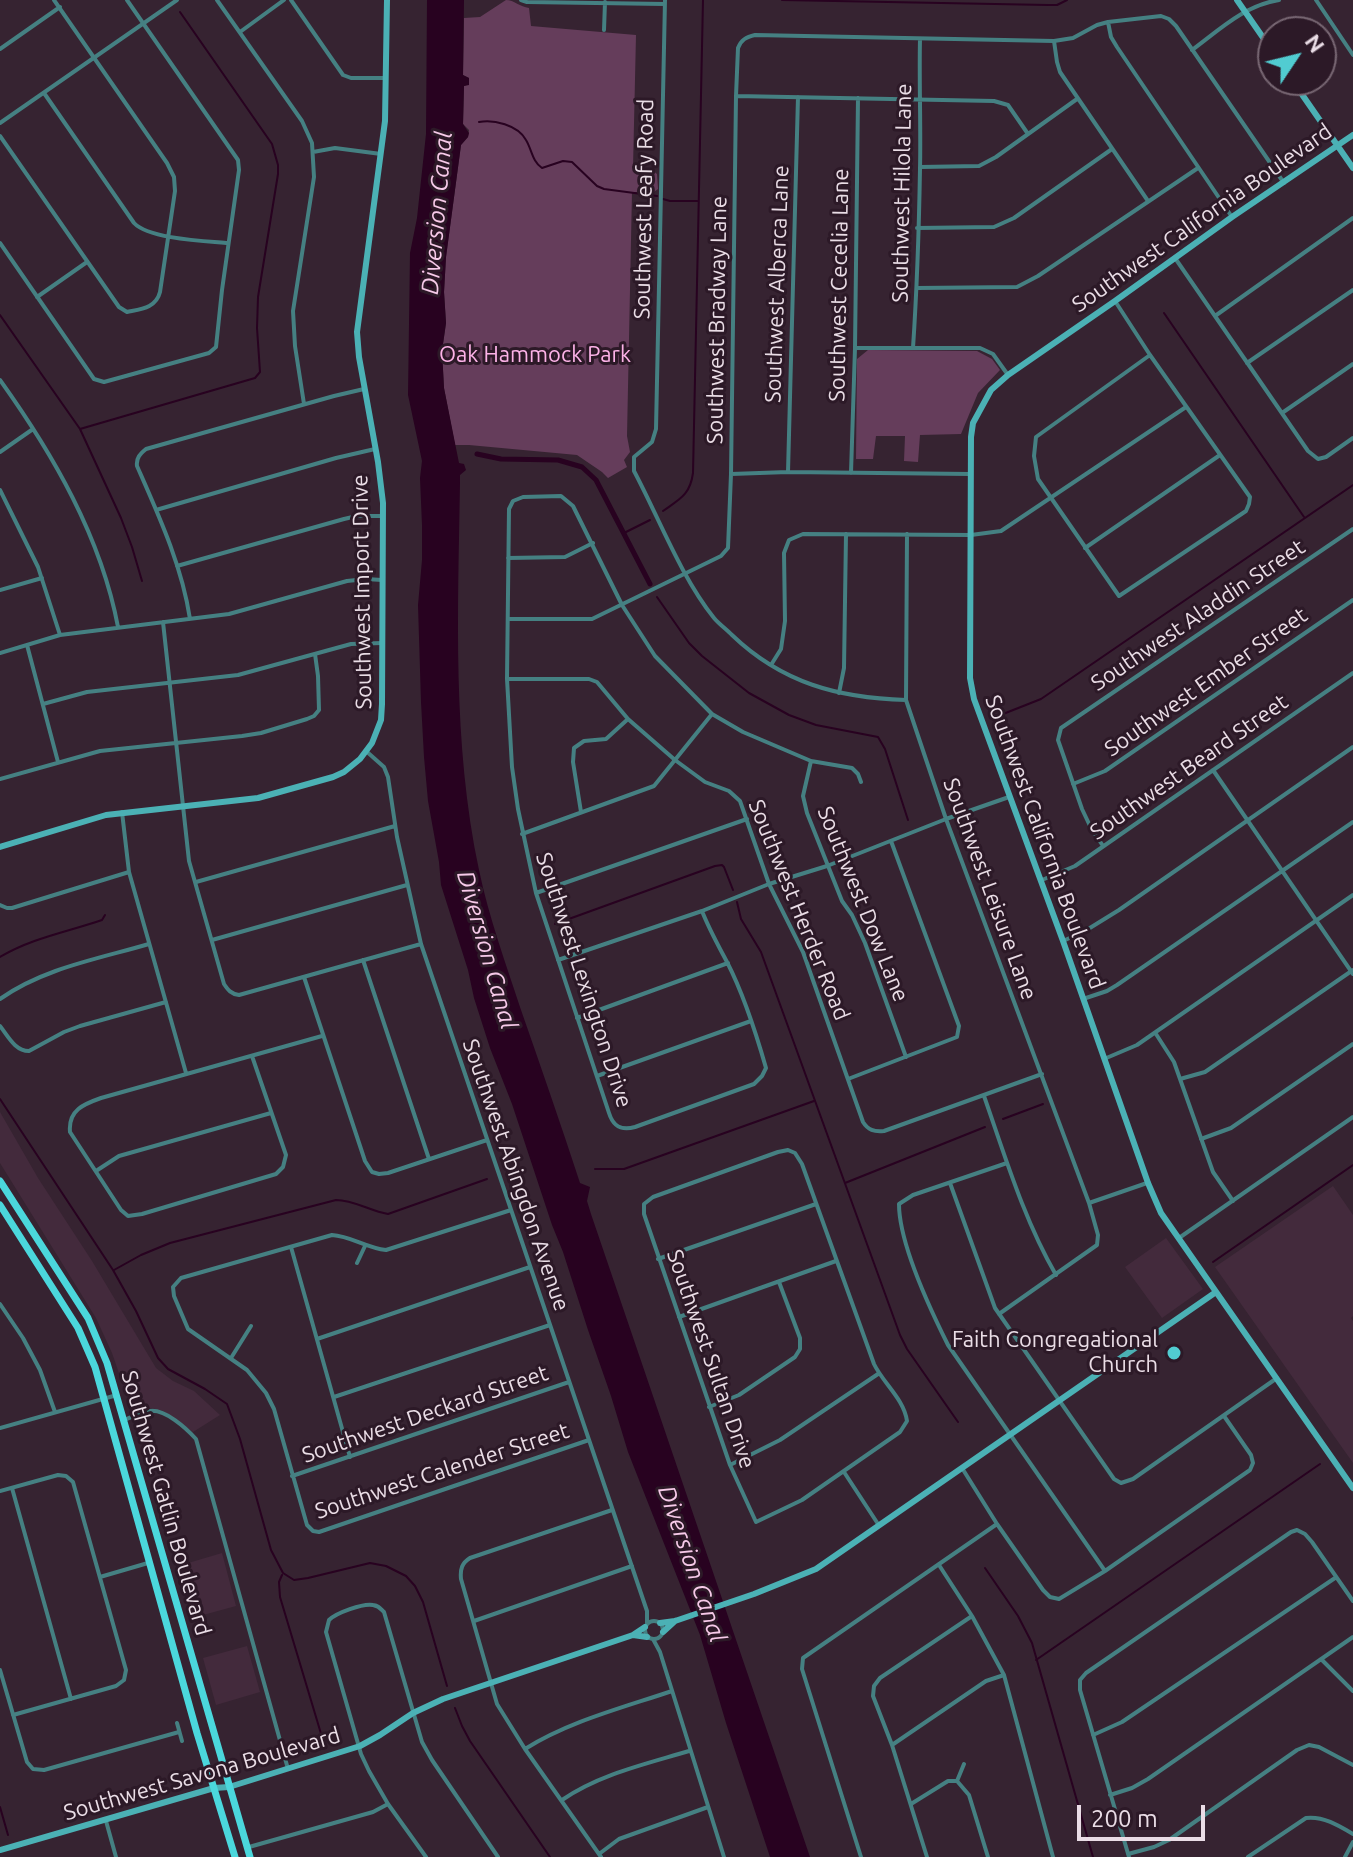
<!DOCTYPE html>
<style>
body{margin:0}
#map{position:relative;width:1353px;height:1857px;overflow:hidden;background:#362331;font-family:Ubuntu,sans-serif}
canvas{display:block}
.north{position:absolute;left:1257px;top:16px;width:80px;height:80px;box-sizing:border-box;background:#2c1927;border:2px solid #786773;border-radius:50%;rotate:55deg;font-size:22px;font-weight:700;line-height:32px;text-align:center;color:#eadde6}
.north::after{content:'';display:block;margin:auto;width:28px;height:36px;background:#51ccd1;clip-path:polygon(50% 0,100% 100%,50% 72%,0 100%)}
.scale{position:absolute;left:1077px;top:1805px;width:128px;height:36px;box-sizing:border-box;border:4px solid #eadde6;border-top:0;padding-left:10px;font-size:24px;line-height:28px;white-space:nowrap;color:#eadde6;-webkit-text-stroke:6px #2c1927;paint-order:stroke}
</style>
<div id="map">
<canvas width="1353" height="1857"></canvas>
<div class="north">N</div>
<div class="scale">200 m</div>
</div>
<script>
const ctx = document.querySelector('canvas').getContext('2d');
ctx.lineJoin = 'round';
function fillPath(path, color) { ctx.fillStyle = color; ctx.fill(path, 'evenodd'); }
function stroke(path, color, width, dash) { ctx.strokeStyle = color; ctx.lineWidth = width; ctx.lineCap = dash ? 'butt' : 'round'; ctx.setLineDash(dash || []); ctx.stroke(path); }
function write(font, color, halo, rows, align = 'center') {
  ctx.font = font + ' Ubuntu,sans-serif'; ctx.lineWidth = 6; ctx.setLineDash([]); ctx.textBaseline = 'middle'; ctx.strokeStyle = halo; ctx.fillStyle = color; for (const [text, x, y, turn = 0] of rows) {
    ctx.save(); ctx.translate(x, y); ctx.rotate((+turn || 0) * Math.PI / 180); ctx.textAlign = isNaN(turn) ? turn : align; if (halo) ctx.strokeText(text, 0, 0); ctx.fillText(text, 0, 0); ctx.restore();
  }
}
const built = new Path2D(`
 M0,1112L38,1178L92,1261L156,1368L173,1381L194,1391L220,1415L193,1432L163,1411L152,1408L132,1411L112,1353L96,1318L0,1163Z
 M1333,1186L1353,1215V1316L1351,1318L1353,1321V1463L1215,1267Z
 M1166,1238L1203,1289L1162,1318L1125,1267Z
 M222,1553L236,1606L192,1618L178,1566Z
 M247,1646L260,1692L216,1705L203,1658Z`);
const green = new Path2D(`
 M506,0C514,0 520,7 529,8L531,26L636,35L633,168L651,169L657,174L658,189L654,192H632L627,436L630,452L624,460L627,467L608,478L602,472L577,455L469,445H455L444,388L442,351L446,323L444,292L446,257L461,145L468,137L469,130L463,124L464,86L469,84V78L463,75L464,18L480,17Z
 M868,350L977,351L992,359L1000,370L978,393L961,434L920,435L918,462L904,461L905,436H876L873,459H856L857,359Z`);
const water = new Path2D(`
 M427,0H464L463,75L469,78V85L464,86L463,124L469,133L468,137L461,145L446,257L444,292L446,323L442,351L444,388L459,463L464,464L466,470L460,475V482C458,612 452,742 479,870C489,918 506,964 521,1010C541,1067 561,1125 580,1183L590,1187L587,1201L591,1214L810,1857H770L726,1723L700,1635L628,1452L611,1396L588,1330L563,1252L552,1225L512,1104L490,1048L474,998L468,970L441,885L439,862L428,801L424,757L421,702L418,605L422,560V525L420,478L422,461L408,395L410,253L417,218L426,134Z`);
const stream = new Path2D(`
 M782,0L1048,5H1057L1067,0
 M479,122C493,119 518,125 526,140C532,150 532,161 542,168L563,161L572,162L597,186L604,189L657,196
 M663,199L670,201H697
 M1164,313L1304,517
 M0,315L80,429L121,518L132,547L142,581
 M80,429L255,378L260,372L257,328L258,297L278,174V165L272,144L180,12
 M663,511C680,499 690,495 693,473L703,0
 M624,533L650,520
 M657,597L689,643L702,656L749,693L789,715L816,725L878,737L885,749L908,820
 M998,716L1041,699L1353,485
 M737,902L741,919L761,952L900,1335L907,1349L958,1422
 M555,924L715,866L722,865L724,867L733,890
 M0,957C32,938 67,932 102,920L105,915
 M0,1099L113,1270L136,1311L158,1358L168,1369L205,1389L227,1404L240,1439L271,1550L283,1573L294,1580L308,1578L370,1563L386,1566L406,1576L415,1586L423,1602L447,1686
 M1003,1119L1043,1104
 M595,1169H624L814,1101
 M845,1183L985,1127
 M1213,1262L1353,1165
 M114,1270L141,1255L170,1243L336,1200C354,1200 370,1211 388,1214L487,1179
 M985,1568L1018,1616L1032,1643L1093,1857
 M282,1575L279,1582L280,1597L325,1747
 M1036,1660L1320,1464
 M455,1708L462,1726L470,1741L550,1857
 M0,1807L8,1835`);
const canal = new Path2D(`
 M477,454L501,459L558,460L582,467L596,480L650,584`);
const street = new Path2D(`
 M217,0L302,121L312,143L314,177L293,311L295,346L304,404
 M291,0L343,75L351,78H385
 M521,0L527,2L665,4
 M665,0L656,429L652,442L634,457V471C659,518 681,577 714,618C719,624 726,629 732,635C782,683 838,698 906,700
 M1316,0L1353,55
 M1108,22L1111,37L1117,47L1232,217
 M604,30L605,2
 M240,32L284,0
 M1054,41L1057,62L1060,72L1148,201
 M0,49L60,7
 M1192,50C1219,30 1245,5 1279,0
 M44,93L134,223C149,239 205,241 228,243
 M736,96L994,101L1008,105L1028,134
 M0,123L177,0
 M0,136L119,307L127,312C141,309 156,308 160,292L175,191L174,177L167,163L54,0
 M313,152L335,148L381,154
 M920,167L979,166L996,157L1077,99
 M917,228L994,227L1014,218L1112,149
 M0,243L94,379L104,382L209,353L216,347L222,290L239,170L238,160L127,0
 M1175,258L1308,451L1318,459L1326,457L1353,438
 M917,288L1017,287L1038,276L1198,168
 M37,297L87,262
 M1115,301L1150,355L1250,497L1249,504L1246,511L1119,596L1038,479L1034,456L1036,437L1150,355
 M1215,316L1353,218
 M855,348H980L993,354L1008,375
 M913,348C917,288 919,228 920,169C921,126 919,82 920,39
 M1247,363L1353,290
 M0,380C53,454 101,537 118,627
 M1282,413L1353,364
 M0,452L33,429
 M788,472L798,97
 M851,473L855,348L858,98
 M731,474L788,472L970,474
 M0,490L38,567L60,635
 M156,510L336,458L375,449
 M907,534L906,700L946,819L1089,1203L1098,1235L1097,1245L999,1314
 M1085,548L1220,455
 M508,558L565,557L593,543
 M177,566L344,519L357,516H383
 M0,590L42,578
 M190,619C182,566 159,516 137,466C136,458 140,454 146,449L334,396L364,389
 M509,619H592L721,556L728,548L731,474L736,96L738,48C741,40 746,37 755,35L1054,41L1073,38L1097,25L1108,22L1161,16L1169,19L1176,26L1284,183
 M163,622L189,861L224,984C228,990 231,994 239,995L421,944
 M27,645L58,762
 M0,653L60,635L229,614L347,581L366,579L382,580
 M771,665L781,649L785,621L784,553L789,540L803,534L971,535L1001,531L1186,407
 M507,679H589L597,682L628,719L675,760L705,782L729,791L740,801L769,884L803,952L863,1122C868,1130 874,1132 884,1131L1042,1074
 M839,693L844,668L846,534
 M43,704L87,692L238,675L351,644L382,643
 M366,751L384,767L388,777L397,837L421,944L647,1611V1623
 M811,761L803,796L807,813L842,901L852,915L865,943L906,1057
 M1213,770L1353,974
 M0,779L100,751L242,736L261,733L307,719L314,716L319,710L318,676L315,654
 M1073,784L1105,771L1353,600
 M122,812L129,872L186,1073
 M581,812L573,762L574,748L584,741L606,739L628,719
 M522,834L654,786L712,714
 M1103,846L1091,828L1082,809L1058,740L1061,728L1353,529
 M1042,880L1075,866L1353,673
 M196,882L395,826
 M536,893L747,819
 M0,905L7,908H12L129,872
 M702,911C709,929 718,945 727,962C744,995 756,1033 766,1068L762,1076L754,1084L635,1127C621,1131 613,1126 609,1113L536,893L518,809L512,767L507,679L509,509L513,501L523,497L561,496L573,506L622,605L655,656L712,714L743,732L811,761L852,768L858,774L861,782
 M212,940L407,885
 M1063,941L1085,931L1119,910L1353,747
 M363,960L429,1159
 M558,960L702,911L769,884L827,866L946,819L1009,797
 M304,977L365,1161L372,1172L379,1174L388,1173L487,1140
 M0,999C44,968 98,959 149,944
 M1083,999L1107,991L1117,985L1353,822
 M577,1018L728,963
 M0,1026C8,1036 15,1051 29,1051L64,1032L80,1026L166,1002
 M1156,1034L1174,1062L1213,1172L1233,1201
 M252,1056L286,1155L283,1167L276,1174L142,1214L128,1216L121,1210L70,1132C68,1110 84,1104 101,1098L322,1036
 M1104,1059L1137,1045L1353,895
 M597,1076L751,1021
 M848,1079L957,1037L959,1026L891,841
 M1180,1079L1205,1072L1353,970
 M984,1096C1005,1156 1024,1220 1056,1275
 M1201,1139L1231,1128L1353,1044
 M788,1150L795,1153L802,1164L874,1364C883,1383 904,1399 907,1421L900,1432L802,1500L756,1522L730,1465L644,1214V1204L653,1197L778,1152Z
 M1007,1163L913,1195L899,1204C899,1243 930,1309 948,1345L1105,1571
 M96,1171L119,1156L271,1113
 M950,1183L995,1308L1114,1479L1121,1483L1133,1479L1277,1378
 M1089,1203L1147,1183
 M511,1210L386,1250C366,1248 351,1236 332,1235L181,1278L173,1287L174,1296L188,1329L247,1370L266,1393L274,1409L307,1525L313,1531L319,1532L589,1440
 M1179,1238L1353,1117
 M291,1247L350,1457
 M658,1259L816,1204
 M357,1263L365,1246
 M0,1304L23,1338L40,1370L55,1412
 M679,1317L836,1261
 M317,1339L530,1267
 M231,1358L251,1326
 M334,1397L550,1325
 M709,1407L739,1395L795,1357L800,1349V1338L779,1282
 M124,1420C132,1417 141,1412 150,1411C165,1409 186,1428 196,1439L288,1769
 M0,1428L117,1395
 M730,1465L780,1440L878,1374
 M962,1468L997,1524L1043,1590L1050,1597L1059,1599L1105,1571L1250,1470L1253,1463L1251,1455L1224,1416
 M844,1472L878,1524
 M292,1476L569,1382
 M12,1488L71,1699
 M0,1491L58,1475L66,1476L73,1482L126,1670L124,1680L116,1686L13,1715
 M939,1565L972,1616L1004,1675L1053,1857
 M100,1577L148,1563
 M645 1630a9 9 0 1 1 18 0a9 9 0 1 1-18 0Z
 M474,1621L632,1566
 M653,1639L660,1652L724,1857
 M1321,1659L1353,1691
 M0,1670L27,1762L33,1769L44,1770L179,1732
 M177,1723L182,1741
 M1093,1735L1122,1722L1335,1578
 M892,1745L986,1681L1004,1675
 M525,1749C570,1721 622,1708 672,1691
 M957,1781L969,1795L988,1857
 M957,1781L964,1764
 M1110,1795L1132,1788L1148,1779L1353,1637
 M562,1800C600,1774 646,1764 689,1751
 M911,1804L948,1781H957
 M106,1821L116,1857
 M249,1847L373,1812L388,1804
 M599,1854L619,1839L708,1807
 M1128,1854L1154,1847L1169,1840L1297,1750L1309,1745L1319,1747L1353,1765
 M426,1857L388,1804L369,1771L361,1754L326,1632L329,1620C336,1613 363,1603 373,1605C379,1606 380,1608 384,1612L422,1742L432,1760L498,1857
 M601,1857L525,1749L497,1704L461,1579C460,1569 462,1563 470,1558L612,1510
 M861,1857L802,1669L803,1658L997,1524
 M927,1857L892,1745L873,1696L874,1686L880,1678L972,1616
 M1129,1857L1080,1690V1680L1086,1673L1291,1532L1297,1530L1305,1534L1312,1542L1353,1601
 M1248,1857L1306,1818C1323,1816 1338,1825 1353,1834
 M1345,1857L1353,1842`);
const secondary = new Path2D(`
 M1237,0L1273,52
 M1292,80L1353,168
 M1353,135L1232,217L1115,301L1008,375L991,390L973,423L971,437L970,678L974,699L1063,941L1148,1183L1161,1213L1353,1488
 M0,847L106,815L258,798L333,777L344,772L360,759L372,743L381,720L382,704L383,503L378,462L359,357L357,332L385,121L387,0
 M660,1623L675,1621L754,1594L816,1569L1216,1292
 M663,1632L675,1621
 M633,1635L647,1637
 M0,1850L214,1788L229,1787L360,1746L380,1735L413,1713L443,1699L633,1635L645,1627`);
const primary = new Path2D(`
 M0,1181L88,1318L107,1363L250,1857
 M0,1205L78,1328L95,1367L197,1733L235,1857`);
const markers = [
 [1174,1353,8,"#51ccd1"]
];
const streetNames = [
 ["Southwest Hilola Lane",902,193,-89],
 ["Southwest Leafy Road",644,209,-89],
 ["Southwest California Boulevard",1202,218,-35],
 ["Southwest Alberca Lane",777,284,-88],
 ["Southwest Cecelia Lane",839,285,-89],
 ["Southwest Bradway Lane",717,320,-89],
 ["Southwest Import Drive",362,592,-91],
 ["Southwest Aladdin Street",1198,615,-34],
 ["Southwest Ember Street",1206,682,-35],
 ["Southwest Beard Street",1189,767,-35],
 ["Southwest California Boulevard",1045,842,70],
 ["Southwest Leisure Lane",990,889,70],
 ["Southwest Dow Lane",863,904,68],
 ["Southwest Herder Road",799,910,68],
 ["Southwest Lexington Drive",584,980,72],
 ["Southwest Abingdon Avenue",516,1175,71],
 ["Southwest Sultan Drive",711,1359,71],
 ["Southwest Deckard Street",425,1414,-19],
 ["Southwest Calender Street",442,1471,-18],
 ["Southwest Gatlin Boulevard",166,1503,74],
 ["Southwest Savona Boulevard",202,1774,-16]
];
const parkNames = [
 ["Oak Hammock Park",535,355]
];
const poiNames = [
 ["Faith Congregational",1158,1340],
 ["Church",1158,1365]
];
const waterNames = [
 ["Diversion Canal",437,213,-85],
 ["Diversion Canal",487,950,74],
 ["Diversion Canal",692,1564,71]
];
fillPath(built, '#432a3c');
fillPath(green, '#653d5b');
fillPath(water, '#280220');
stroke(stream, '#280220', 2);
stroke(canal, '#280220', 5);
stroke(street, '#458082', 4);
stroke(secondary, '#4bb1b5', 6);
stroke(primary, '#4bd7dc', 7);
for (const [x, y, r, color] of markers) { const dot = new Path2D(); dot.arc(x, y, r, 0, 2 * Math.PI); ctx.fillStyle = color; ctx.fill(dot); stroke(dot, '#2c1927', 3); }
write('22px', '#eadde6', '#2c1927', streetNames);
write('22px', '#fcb2e7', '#2c1927', parkNames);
write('22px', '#eadde6', '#2c1927', poiNames, 'right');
write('italic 24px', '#f7cae9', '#2c1927', waterNames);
</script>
